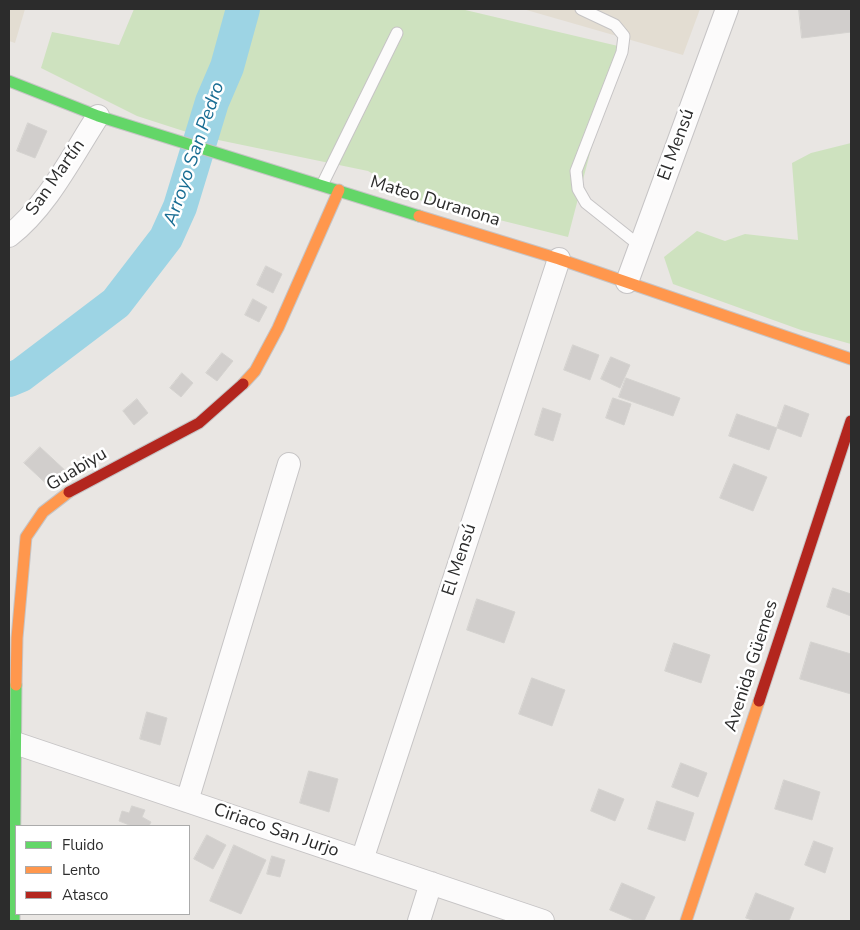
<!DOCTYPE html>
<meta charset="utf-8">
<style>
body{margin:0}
#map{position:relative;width:860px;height:930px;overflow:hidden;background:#e9e6e3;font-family:"Nunito Sans",sans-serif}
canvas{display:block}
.frame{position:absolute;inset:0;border:10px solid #2c2c2c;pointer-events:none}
.legend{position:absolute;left:15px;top:825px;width:175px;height:90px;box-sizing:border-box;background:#fff;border:1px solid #ababab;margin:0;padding:6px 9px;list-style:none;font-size:15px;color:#2c2c2c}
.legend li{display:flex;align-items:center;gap:10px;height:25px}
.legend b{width:25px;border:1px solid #ababab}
</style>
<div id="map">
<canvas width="860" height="930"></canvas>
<div class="frame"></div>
<ul class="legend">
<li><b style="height:6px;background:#63d668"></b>Fluido</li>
<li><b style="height:6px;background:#ff974d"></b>Lento</li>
<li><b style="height:6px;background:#b3261e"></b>Atasco</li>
</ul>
</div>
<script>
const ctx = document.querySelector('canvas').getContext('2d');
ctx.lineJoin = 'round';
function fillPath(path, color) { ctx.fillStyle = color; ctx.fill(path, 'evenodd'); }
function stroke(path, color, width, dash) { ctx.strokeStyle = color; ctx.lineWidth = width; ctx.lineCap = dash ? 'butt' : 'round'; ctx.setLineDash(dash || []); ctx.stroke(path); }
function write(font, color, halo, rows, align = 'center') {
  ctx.font = font + ' "Nunito Sans",sans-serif'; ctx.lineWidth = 5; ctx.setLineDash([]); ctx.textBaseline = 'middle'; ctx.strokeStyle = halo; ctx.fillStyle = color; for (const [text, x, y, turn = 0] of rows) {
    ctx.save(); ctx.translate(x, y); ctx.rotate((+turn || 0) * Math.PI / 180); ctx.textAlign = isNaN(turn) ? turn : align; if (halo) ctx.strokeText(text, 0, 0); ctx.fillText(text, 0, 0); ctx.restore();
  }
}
const education = new Path2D(`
 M9,9H25L15,43L9,41Z
 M523,9H700L683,55Z`);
const green = new Path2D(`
 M134,9H461L618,46L568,237L415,199L368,171L199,136L137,116L41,68L52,32L119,45Z
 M851,143V344L801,330L673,284L664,257L697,231L725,241L745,234L798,240L792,163L811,153Z`);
const river = new Path2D(`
 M9,380L21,375L116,303L166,238L180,207L212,102L227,67L243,9`);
const building = new Path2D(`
 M799,9H851V32L802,38Z
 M28,123L47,131L35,158L17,151Z
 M266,266L282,274L273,293L257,285Z
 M253,299L267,307L259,322L245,315Z
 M573,345L599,355L590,380L564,370Z
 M222,353L233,361L217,381L206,373Z
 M611,357L630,365L620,388L601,379Z
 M182,373L193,383L181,397L170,388Z
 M626,378L680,398L673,416L619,397Z
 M613,398L631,404L624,425L606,418Z
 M137,399L148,413L134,425L123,411Z
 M785,405L809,414L801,437L777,428Z
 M543,408L561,414L553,441L535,435Z
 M737,414L777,428L769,450L729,436Z
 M40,447L69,474L53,490L24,463Z
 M734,464L767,477L753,511L720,498Z
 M833,588L851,594V616L827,607Z
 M477,599L515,612L504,643L467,630Z
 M811,642L851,654V694L800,679Z
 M674,643L710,655L701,683L665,671Z
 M532,678L565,690L552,726L519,714Z
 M147,712L167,718L160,745L140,739Z
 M681,763L707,773L698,797L672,787Z
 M309,771L338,779L329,812L300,803Z
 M784,780L820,792L812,820L775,809Z
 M599,789L624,799L615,821L591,811Z
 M657,801L694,813L685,841L648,829Z
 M132,806L145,810L142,817L151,822L149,826H132L119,821L122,811L129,813Z
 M207,835L226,845L213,869L194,859Z
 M814,841L833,848L825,873L805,865Z
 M234,845L266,860L241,914L210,901Z
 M272,856L285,860L280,877L267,874Z
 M622,883L655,897L644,921H636L610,910Z
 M756,893L794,908L789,921H755L746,918Z`);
const lane = new Path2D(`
 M581,9L615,25L624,36L622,52L576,171L578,189L586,203L640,246
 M322,185L397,33`);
const street = new Path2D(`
 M9,236C47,207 72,156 98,116
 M627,282L727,9
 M9,741L543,921
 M187,801L289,464
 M362,860L559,259
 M419,921L431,883`);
const fast = new Path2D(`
 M9,81L98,116L419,216
 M14,921L16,685`);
const slow = new Path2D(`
 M419,216L559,259L851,359
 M243,384L255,371L278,328L339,190
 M16,685L17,638L26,537L43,512L69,492
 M686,921L759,701`);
const jam = new Path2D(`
 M69,492L199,423L243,384
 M759,701L851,421`);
const streetNames = [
 ["El Mensú",677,145,-70],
 ["San Martín",56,178,-55],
 ["Mateo Duranona",435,202,17],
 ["Guabiyu",77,470,-31],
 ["El Mensú",460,560,-72],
 ["Avenida Güemes",752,666,-72],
 ["Ciriaco San Jurjo",276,831,19]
];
const waterNames = [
 ["Arroyo San Pedro",195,154,-71]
];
fillPath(education, '#e3ddd2');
fillPath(green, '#cee2bf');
stroke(river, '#9dd4e4', 34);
fillPath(building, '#d1cecc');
stroke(building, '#d4d2cf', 1);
stroke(lane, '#c6c4c5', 13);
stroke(street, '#c6c4c5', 24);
stroke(fast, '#c6c4c5', 13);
stroke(slow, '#c6c4c5', 13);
stroke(jam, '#c6c4c5', 13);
stroke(lane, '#fcfbfb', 11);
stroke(street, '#fcfbfb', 22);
stroke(fast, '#63d668', 11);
stroke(slow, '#ff974d', 11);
stroke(jam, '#b3261e', 11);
write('18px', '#2c2c2c', '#fff', streetNames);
write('italic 19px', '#196d93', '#fff', waterNames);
</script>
